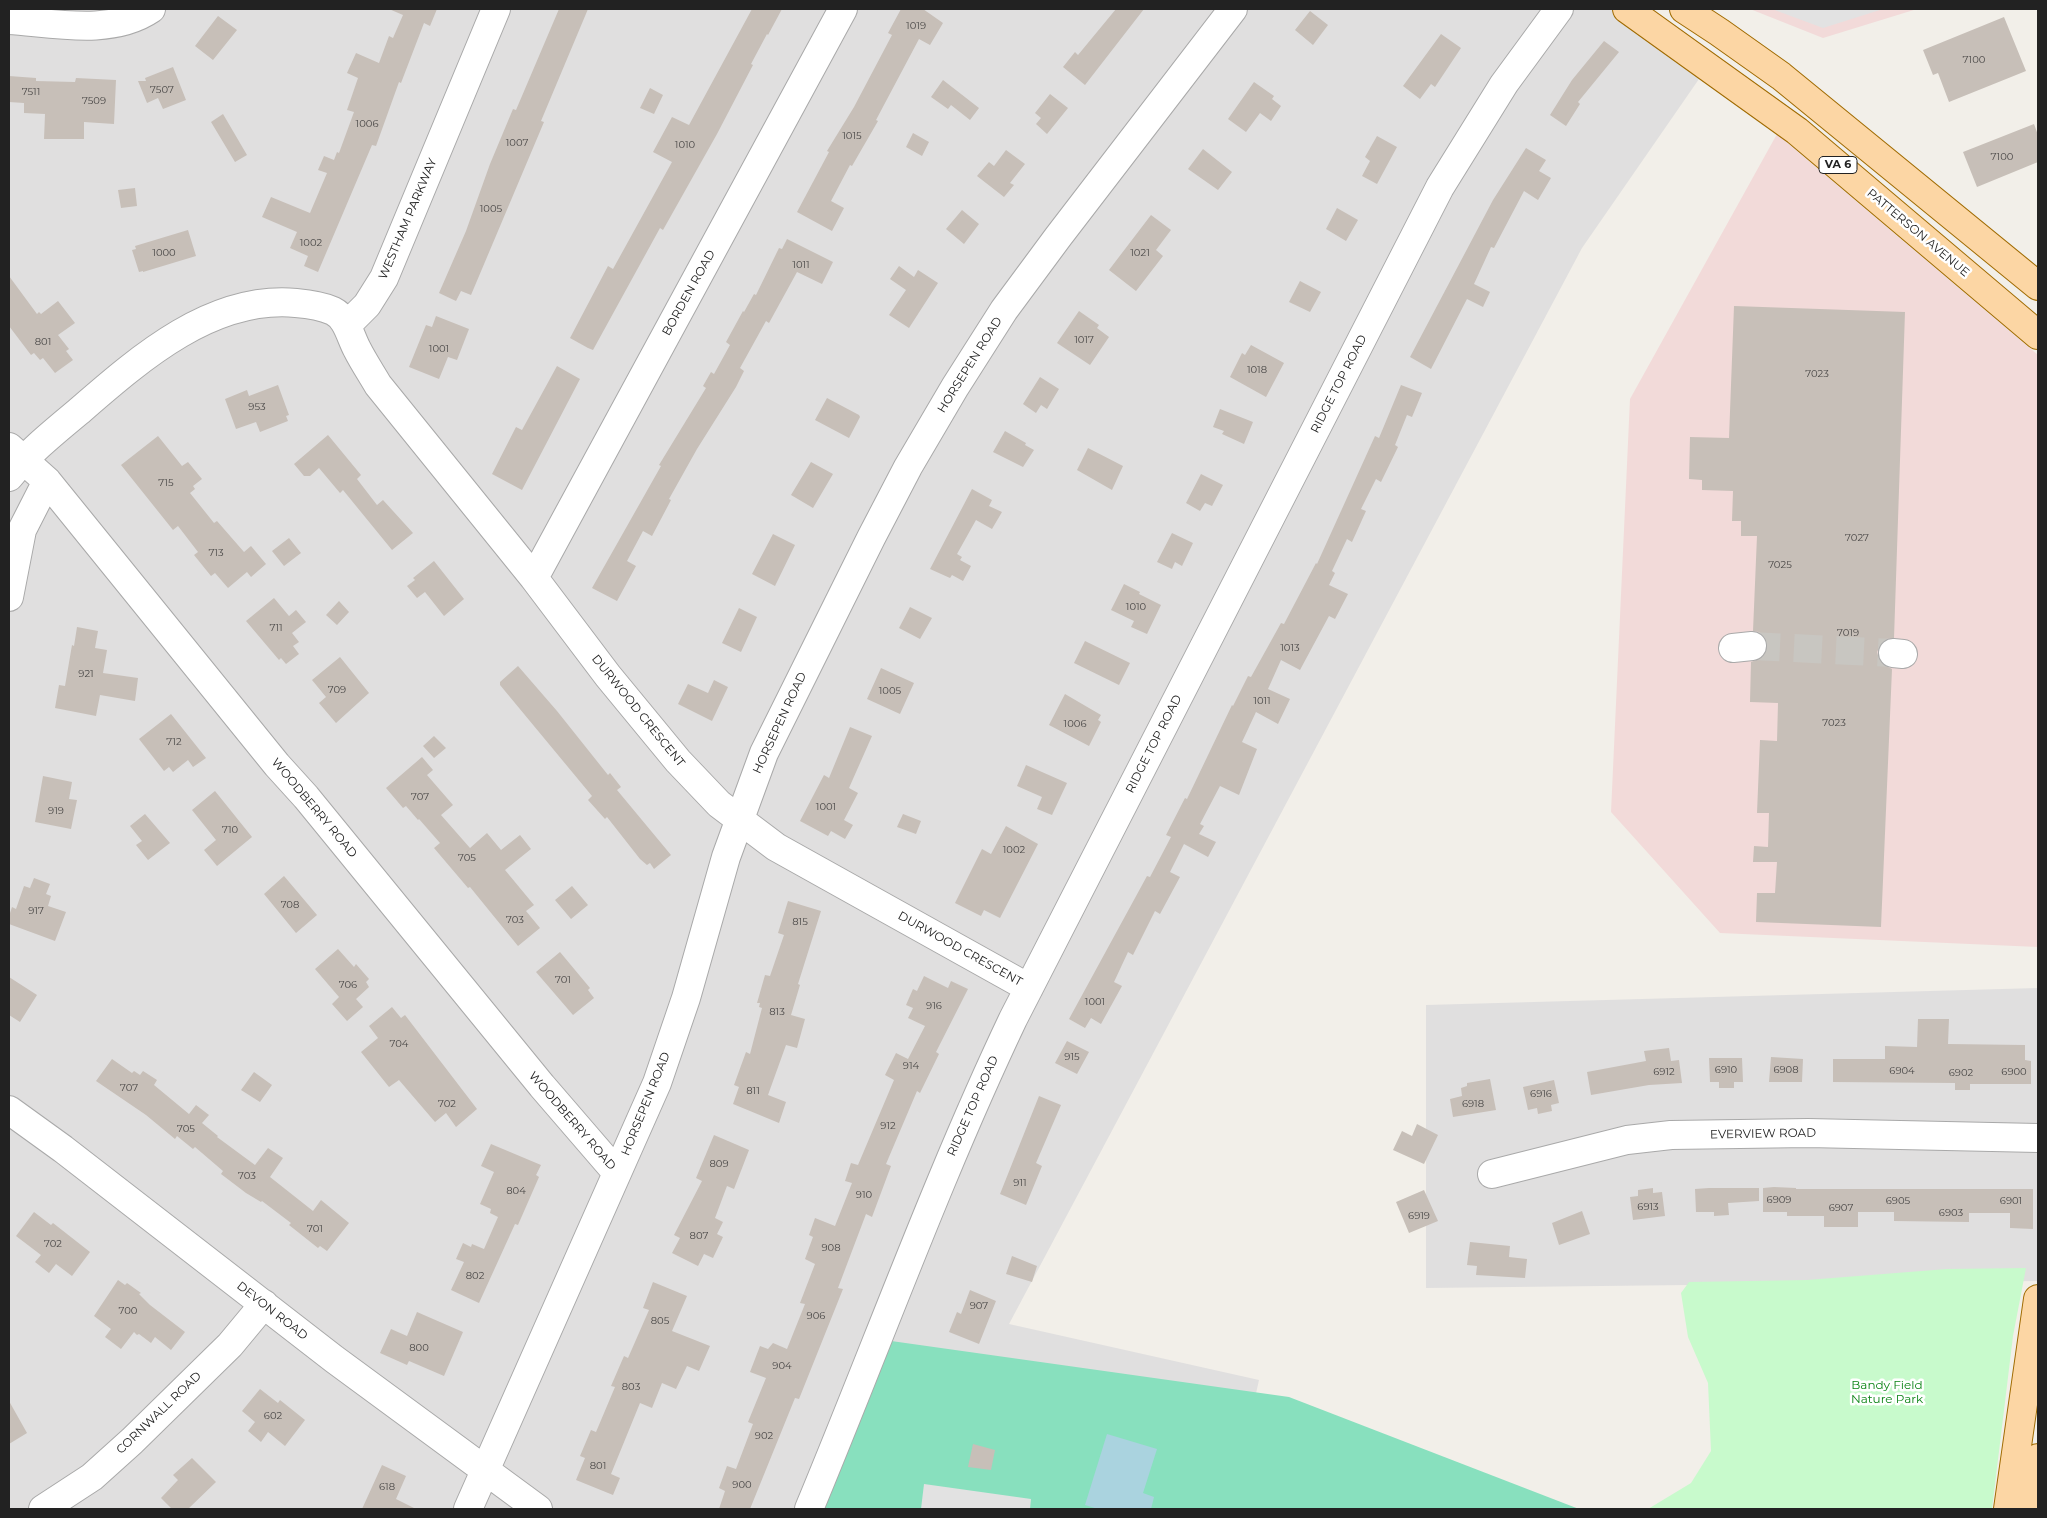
<!DOCTYPE html>
<style>
body{margin:0}
#map{position:relative;width:2047px;height:1518px;overflow:hidden;background:#f2efe9;font-family:Montserrat,sans-serif}
canvas{display:block}
.frame{position:absolute;inset:0;border:10px solid #222;pointer-events:none}
</style>
<div id="map">
<canvas width="2047" height="1518"></canvas>
<div class="frame"></div>
</div>
<script>
const ctx = document.querySelector('canvas').getContext('2d');
ctx.lineJoin = 'round';
function fillPath(path, color) { ctx.fillStyle = color; ctx.fill(path, 'evenodd'); }
function stroke(path, color, width, dash) { ctx.strokeStyle = color; ctx.lineWidth = width; ctx.lineCap = dash ? 'butt' : 'round'; ctx.setLineDash(dash || []); ctx.stroke(path); }
function write(font, color, halo, rows, align = 'center') {
  ctx.font = font + ' Montserrat,sans-serif'; ctx.lineWidth = 5; ctx.setLineDash([]); ctx.textBaseline = 'middle'; ctx.strokeStyle = halo; ctx.fillStyle = color; for (const [text, x, y, turn = 0] of rows) {
    ctx.save(); ctx.translate(x, y); ctx.rotate((+turn || 0) * Math.PI / 180); ctx.textAlign = isNaN(turn) ? turn : align; if (halo) ctx.strokeText(text, 0, 0); ctx.fillText(text, 0, 0); ctx.restore();
  }
}
const residential = new Path2D(`
 M9,9H1627L1708,66L1582,248L1009,1324L1259,1380L1230,1509H9Z
 M2038,988V1281L1426,1288V1005Z`);
const commercial = new Path2D(`
 M1750,9H1917L1823,38Z
 M1777,134L2038,355V947L1720,933L1611,812L1630,399Z`);
const park = new Path2D(`
 M2026,1268L2013,1336L1992,1509H1648L1691,1483L1711,1451L1708,1383L1688,1337L1681,1293L1689,1282L1807,1280L1947,1269Z`);
const pitch = new Path2D(`
 M877,1339L1289,1397L1579,1509H809Z`);
const parking = new Path2D(`
 M1772,9H1883L1823,28Z
 M924,1484L1031,1499L1030,1509H921Z`);
const water = new Path2D(`
 M1107,1434L1157,1449L1143,1493L1154,1497L1151,1509H1098L1085,1505Z`);
const building = new Path2D(`
 M389,9H437L430,26L424,23L401,83L399,82L376,146L372,145L318,272L304,266L308,256L290,248L297,232L262,217L271,197L310,213L327,173L318,170L324,156L334,160L337,152L339,153L354,112L347,110L358,78L347,73L356,53L379,63L389,36L393,38L403,15Z
 M559,9H588L541,121L544,122L471,295L461,291L456,301L439,293L466,231L490,164L513,109L516,110Z
 M752,9H782L768,35L767,34L751,64L753,65L717,134L663,230L660,228L593,350L588,348L570,338L608,266L613,269L672,162L653,152L672,117L689,125Z
 M901,9H923L943,23L930,45L919,39L876,120L878,121L852,166L850,165L831,201L844,208L832,231L797,212L829,152L827,151L854,107L892,35L888,33Z
 M1116,9H1144L1085,85L1063,67L1075,52L1078,55Z
 M1310,11L1328,25L1313,45L1295,30Z
 M218,16L237,30L213,60L195,46Z
 M2004,17L2026,71L1949,102L1938,73L1933,75L1923,50Z
 M1441,34L1461,48L1435,87L1431,84L1420,99L1403,86Z
 M1604,41L1619,52L1578,102L1580,104L1566,126L1550,115L1572,80Z
 M173,67L186,100L163,109L158,98L147,103L138,81H146L145,78Z
 M9,76L36,78V81L75,82L76,78L116,80L114,124L84,122V139H44L45,114L24,113V103L9,102Z
 M943,80L979,108L970,120L951,105L948,109L931,97Z
 M1254,82L1274,96L1272,99L1281,106L1271,121L1260,113L1246,132L1228,119Z
 M650,88L663,95L654,114L640,108Z
 M1050,94L1068,108L1047,134L1036,124L1041,118L1035,113Z
 M223,114L247,155L235,162L211,122Z
 M2034,124L2038,135V162L1977,187L1963,152Z
 M913,133L929,142L922,156L906,147Z
 M1377,136L1397,147L1377,184L1362,176L1370,161L1365,157Z
 M1526,148L1546,160L1539,171L1551,178L1538,200L1524,191L1494,248L1491,247L1474,284L1490,292L1483,307L1467,299L1431,369L1410,357L1493,200Z
 M1203,149L1232,172L1218,190L1188,169Z
 M1006,150L1025,164L1010,183L1014,185L1004,197L977,176L989,162L994,166Z
 M135,188L137,206L121,208L118,190Z
 M1337,208L1358,220L1346,241L1326,229Z
 M962,210L979,224L964,244L946,229Z
 M1151,215L1171,230L1156,250L1163,256L1136,291L1109,270Z
 M188,230L196,256L143,272V271L139,272L132,250L136,249L135,246Z
 M787,239L833,262L822,284L797,272L769,323L766,321L740,368L744,371L736,387L697,449L669,499L671,500L652,536L643,531L627,561L636,566L617,601L592,588L661,466L659,465L706,388L703,386L711,372L714,374L730,345L726,342L743,311L744,312L754,294L756,295L779,248L782,249Z
 M899,266L914,277L918,270L938,283L909,328L889,315L906,290L890,279Z
 M9,276L37,314L39,312L41,314L58,301L75,323L58,335L69,349L66,351L73,360L55,373L43,358L40,360L34,353L31,355L9,326Z
 M1300,281L1321,292L1310,312L1289,302Z
 M1734,306L1905,312L1894,638L1886,639L1881,644L1877,652L1879,659L1884,665L1892,669L1881,927L1756,922L1757,893H1775L1777,862H1753L1754,846L1768,847L1769,813H1757L1760,740L1777,741L1778,703L1750,702L1751,662L1762,658L1766,653L1768,645L1764,636L1759,632L1753,631L1757,536H1741V521H1732L1733,491L1702,490V480L1689,479L1690,437L1729,438Z
 M1079,311L1099,325L1097,328L1109,337L1090,365L1057,343Z
 M436,316L469,329L457,360L448,357L439,379L409,367L426,325L432,327Z
 M1251,345L1284,363L1266,397L1230,377L1242,353L1245,355Z
 M557,366L580,379L522,490L492,474L516,427L522,430Z
 M1040,377L1059,389L1047,409L1041,405L1036,413L1023,404Z
 M278,385L289,415L286,416L288,421L260,432L256,422L236,429L225,399L247,390L249,396Z
 M1401,385L1422,393L1412,417L1407,415L1395,445L1398,447L1381,482L1376,479L1361,509L1366,511L1352,542L1347,539L1332,571L1335,573L1329,585L1348,594L1335,619L1329,616L1300,670L1281,660L1268,689L1290,699L1278,724L1256,712L1242,742L1257,749L1239,795L1220,786L1200,824L1204,826L1199,834L1216,842L1208,857L1184,844L1170,872L1180,877L1160,914L1155,911L1133,955L1128,952L1114,982L1122,986L1101,1024L1091,1018L1085,1028L1069,1019L1147,876L1150,877L1171,837L1166,835L1185,798L1187,799L1232,705L1233,706L1248,676L1251,677L1281,623L1284,624L1316,563L1317,564L1375,436L1379,438Z
 M827,398L859,415L860,417L849,438L815,420Z
 M1220,409L1253,422L1244,444L1222,434L1224,431L1213,427Z
 M1005,431L1026,443L1025,445L1034,450L1023,467L993,452Z
 M328,435L361,475L357,479L377,505L383,500L413,533L392,550L343,490L340,493L319,468L310,476H304L294,464Z
 M158,436L182,466L188,462L202,479L193,486L195,489L190,493L214,523L217,521L244,552L251,546L266,564L251,577L247,572L228,588L215,573L211,576L194,555L198,552L178,526L173,530L121,465Z
 M1088,448L1123,466L1112,490L1077,470Z
 M811,462L833,474L813,508L791,495Z
 M1201,474L1223,485L1212,506L1205,503L1200,511L1186,503Z
 M972,489L992,500L989,506L1002,512L992,529L976,520L957,554L962,557L960,560L971,566L963,581L952,575L950,578L930,569Z
 M1172,533L1193,543L1182,566L1175,562L1172,569L1157,562Z
 M773,534L795,545L775,586L752,574Z
 M289,538L301,553L284,566L272,551Z
 M434,561L464,599L444,616L425,592L417,598L407,586L415,580L413,578Z
 M1124,584L1140,592L1139,594L1161,605L1147,634L1131,627L1134,621L1111,610Z
 M274,598L289,616L296,610L306,622L292,633L299,642L293,646L299,654L286,664L281,658L279,660L246,621Z
 M339,601L349,612L337,625L326,615Z
 M910,607L932,618L920,639L899,628Z
 M739,608L757,617L741,652L722,643Z
 M77,627L98,631L95,648L107,650L103,673L138,678L135,701L100,695L96,716L55,708L59,685L65,686L72,645L74,646Z
 M1085,641L1130,663L1119,685L1074,663Z
 M340,657L369,693L336,723L319,703L326,697L312,680Z
 M518,666L557,711L608,775L610,773L621,787L617,790L671,855L654,869L650,863L647,865L640,859L607,817L605,819L588,800L592,796L500,685V682Z
 M881,668L914,683L900,714L867,699Z
 M714,680L728,687L712,721L678,704L688,684L708,693Z
 M1065,694L1101,715L1098,720L1101,722L1089,746L1049,725Z
 M171,714L206,758L193,767L188,760L173,772L169,767L164,771L139,739Z
 M850,727L872,736L849,788L858,793L844,820L853,825L845,839L831,831L828,836L800,821L824,775L829,778Z
 M434,736L446,748L434,758L423,746Z
 M422,757L433,770L427,775L453,805L441,815L470,848L487,833L501,850L520,835L531,849L505,870L534,905L526,911L540,928L518,946L470,887L468,888L434,848L440,843L419,819L418,820L406,806L403,808L386,788Z
 M1026,765L1067,783L1052,815L1037,809L1042,797L1017,786Z
 M43,776L72,782L69,799L77,800L71,829L35,822Z
 M215,791L252,837L217,866L204,850L216,840L192,810Z
 M145,814L170,843L148,860L136,845L142,841L130,826Z
 M903,814L921,821L916,834L897,827Z
 M1006,826L1038,844L1000,918L984,910L981,916L955,903L982,849L991,854Z
 M284,876L317,915L296,933L264,894Z
 M34,878L50,884L46,894L51,896L48,906L66,912L55,941L9,924V916L12,907L16,909L24,886L30,888Z
 M572,886L588,905L571,919L555,900Z
 M788,901L821,911L798,984L800,985L791,1015L805,1019L797,1048L786,1045L768,1095L786,1102L779,1123L733,1104L739,1087L734,1085L746,1052L750,1054L762,1008L759,1007L760,1003H757L765,975L770,976L784,935L778,933Z
 M338,949L354,967L356,964L369,979L366,982L369,987L356,999L363,1007L347,1021L332,1004L339,997L315,969Z
 M560,952L590,988L588,990L594,998L573,1015L536,972Z
 M924,976L948,988L951,981L968,989L936,1052L939,1054L920,1093L917,1091L886,1164L891,1166L872,1217L866,1214L838,1288L843,1289L799,1399L795,1398L750,1509H719L725,1491L719,1488L727,1466L736,1469L753,1424L748,1422L766,1378L750,1372L760,1346L768,1349L773,1343L787,1349L805,1304L800,1303L815,1264L805,1259L813,1237L809,1235L815,1218L835,1226L852,1183L845,1181L851,1163L858,1165L894,1080L885,1075L896,1053L908,1059L925,1026L908,1018L913,1008L906,1005L913,989L917,991Z
 M9,977L37,995L20,1022L9,1015Z
 M392,1007L401,1018L405,1015L477,1109L456,1127L446,1113L435,1122L399,1080L389,1087L361,1052L378,1038L369,1026Z
 M1918,1019H1949L1948,1044L2025,1045V1060L2031,1061V1084H1970V1090H1955V1083L1833,1082V1059H1885V1046L1917,1047Z
 M1067,1041L1089,1052L1077,1074L1055,1063Z
 M1669,1048L1671,1061L1679,1060L1682,1083L1649,1085L1591,1095L1587,1072L1646,1061L1644,1051Z
 M1771,1057L1803,1059L1802,1082H1769Z
 M1709,1058H1742L1743,1082H1734V1088H1719V1082H1710Z
 M112,1059L132,1073L134,1071L140,1075L143,1071L157,1080L154,1085L189,1114L196,1105L209,1115L202,1123L218,1136L217,1137L255,1165L268,1148L283,1158L270,1177L313,1211L321,1200L349,1223L327,1251L320,1246L318,1248L289,1225L291,1223L262,1201L261,1202L246,1193L221,1174L223,1171L195,1147L193,1149L177,1136L175,1139L146,1115L96,1081Z
 M254,1072L272,1085L260,1102L241,1090Z
 M1490,1079L1496,1110L1453,1117L1450,1099L1462,1096L1461,1088L1467,1086V1083Z
 M1554,1080L1559,1103L1551,1105L1552,1111L1538,1114L1537,1108L1528,1110L1523,1087Z
 M1039,1096L1061,1105L1036,1163L1042,1166L1026,1205L1000,1194Z
 M1417,1124L1438,1135L1424,1164L1393,1150L1402,1131L1412,1136Z
 M714,1135L749,1150L734,1189L727,1186L715,1218L723,1222L717,1234L723,1237L713,1258L704,1254L698,1266L672,1253L680,1238L674,1235L702,1181L696,1178Z
 M491,1144L541,1165L536,1175L539,1177L518,1225L515,1224L479,1303L451,1290L464,1262L456,1259L463,1243L471,1247L472,1244L484,1249L498,1217L490,1213L491,1209L480,1204L494,1172L481,1166Z
 M1774,1187L1796,1188V1189H2033V1229L2010,1228V1213H1969V1222L1894,1221V1212H1858V1227H1824V1216H1787V1212H1763V1188Z
 M1653,1188V1193L1662,1192L1665,1216L1633,1220L1630,1197L1638,1196V1190Z
 M1709,1188H1759V1201L1728,1203L1729,1215L1714,1216V1212H1696L1695,1189Z
 M1424,1190L1438,1221L1409,1233L1396,1202Z
 M1582,1211L1590,1234L1559,1245L1552,1223Z
 M34,1212L51,1225L53,1223L90,1252L72,1276L56,1264L49,1273L35,1262L41,1255L16,1236Z
 M1470,1242L1510,1246L1509,1257L1527,1259L1525,1278L1476,1275L1477,1266L1467,1265Z
 M1012,1256L1037,1266L1032,1282L1006,1274Z
 M118,1280L125,1285L127,1283L141,1293L139,1294L150,1305L185,1332L171,1350L155,1337L151,1343L139,1334L137,1335L134,1332L121,1349L105,1337L111,1329L94,1316Z
 M653,1282L687,1296L672,1331L710,1346L699,1371L687,1366L676,1389L662,1383L652,1408L640,1403L611,1474L620,1478L613,1495L576,1480L585,1458L580,1456L591,1430L596,1432L615,1387L611,1386L624,1356L628,1358L649,1310L643,1308Z
 M970,1290L996,1301L979,1344L949,1332L957,1312L961,1314Z
 M417,1312L463,1332L444,1376L409,1361L407,1365L380,1353L391,1329L407,1336Z
 M260,1389L278,1403L280,1400L305,1420L285,1446L268,1432L261,1442L248,1431L255,1422L242,1411Z
 M9,1401L27,1433L9,1444Z
 M973,1444L995,1450L991,1470L968,1467Z
 M192,1458L216,1482L188,1509H172L161,1498L178,1480L173,1475Z
 M382,1465L406,1476L396,1499L416,1509H362Z`);
const minorTunnel = new Path2D(`
 M1752,646L1893,653`);
const minor = new Path2D(`
 M9,20C54,23 111,36 151,9
 M347,325L367,305L384,278L496,9
 M9,447L47,481L277,765L306,797L542,1086L617,1173
 M9,477C29,452 54,432 78,412C138,360 211,295 296,303C308,304 322,306 333,311C347,318 350,336 357,349C363,361 371,373 378,385L534,578L608,676L678,761L719,804L776,847L1029,988
 M534,578L843,9
 M9,597L22,530L47,481
 M1733,648L1752,646
 M1893,653L1903,654
 M9,1110L63,1149L334,1359L538,1509
 M1492,1174L1627,1140L1671,1135L1808,1133L2038,1138
 M43,1509L92,1477L132,1441L230,1345L264,1304
 M468,1509L657,1083L686,998L726,857L764,753L871,538L908,467L955,387L1004,310L1058,237L1233,9
 M809,1509C877,1346 937,1179 1013,1019L1440,187L1504,84L1559,9`);
const major = new Path2D(`
 M1627,9L1797,131L2038,335
 M1684,9L1719,32L1781,76L2038,286
 M2008,1509L2038,1299
 M2031,1509L2038,1458`);
const numberNames = [
 ["1019",916,26],
 ["7100",1974,60],
 ["7507",162,90],
 ["7511",31,92],
 ["7509",94,101],
 ["1006",367,124],
 ["1015",852,136],
 ["1007",517,143],
 ["1010",685,145],
 ["7100",2002,157],
 ["1005",491,209],
 ["1002",311,243],
 ["1000",164,253],
 ["1021",1140,253],
 ["1011",801,265],
 ["1017",1084,340],
 ["801",43,342],
 ["1001",439,349],
 ["1018",1257,370],
 ["7023",1817,374],
 ["953",257,407],
 ["715",166,483],
 ["7027",1857,538],
 ["713",216,553],
 ["7025",1780,565],
 ["1010",1136,607],
 ["711",276,628],
 ["7019",1848,633],
 ["1013",1290,648],
 ["921",86,674],
 ["709",337,690],
 ["1005",890,691],
 ["1011",1262,701],
 ["7023",1834,723],
 ["1006",1075,724],
 ["712",174,742],
 ["707",420,797],
 ["1001",826,807],
 ["919",56,811],
 ["710",230,830],
 ["1002",1014,850],
 ["705",467,858],
 ["708",290,905],
 ["917",36,911],
 ["703",515,920],
 ["815",800,922],
 ["701",563,980],
 ["706",348,985],
 ["1001",1095,1002],
 ["916",934,1006],
 ["813",777,1012],
 ["704",399,1044],
 ["915",1072,1057],
 ["914",911,1066],
 ["6910",1726,1070],
 ["6908",1786,1070],
 ["6904",1902,1071],
 ["6912",1664,1072],
 ["6900",2014,1072],
 ["6902",1961,1073],
 ["707",129,1088],
 ["811",753,1091],
 ["6916",1541,1094],
 ["702",447,1104],
 ["6918",1473,1104],
 ["912",888,1126],
 ["705",186,1129],
 ["809",719,1164],
 ["703",247,1176],
 ["911",1020,1183],
 ["804",516,1191],
 ["910",864,1195],
 ["6909",1779,1200],
 ["6905",1898,1201],
 ["6901",2011,1201],
 ["6913",1648,1207],
 ["6907",1841,1208],
 ["6903",1951,1213],
 ["6919",1419,1216],
 ["701",315,1229],
 ["807",699,1236],
 ["702",53,1244],
 ["908",831,1248],
 ["802",475,1276],
 ["907",979,1306],
 ["700",128,1311],
 ["906",816,1316],
 ["805",660,1321],
 ["800",419,1348],
 ["904",782,1366],
 ["803",631,1387],
 ["602",273,1416],
 ["902",764,1436],
 ["801",598,1466],
 ["900",742,1485],
 ["618",387,1487]
];
const shields = [
 [1838,165,38]
];
const shieldNames = [
 ["VA 6",1838,165]
];
const streetNames = [
 ["WESTHAM PARKWAY",408,219,-67],
 ["PATTERSON AVENUE",1918,233,40],
 ["BORDEN ROAD",689,293,-61],
 ["HORSEPEN ROAD",970,365,-58],
 ["RIDGE TOP ROAD",1339,384,-63],
 ["DURWOOD CRESCENT",638,711,51],
 ["HORSEPEN ROAD",780,723,-65],
 ["RIDGE TOP ROAD",1154,744,-63],
 ["WOODBERRY ROAD",314,808,50],
 ["DURWOOD CRESCENT",960,949,29],
 ["HORSEPEN ROAD",646,1104,-68],
 ["RIDGE TOP ROAD",973,1106,-66],
 ["WOODBERRY ROAD",572,1121,49],
 ["EVERVIEW ROAD",1763,1134,-1],
 ["DEVON ROAD",272,1311,38],
 ["CORNWALL ROAD",159,1413,-44]
];
const parkNames = [
 ["Bandy Field",1887,1385],
 ["Nature Park",1887,1399]
];
fillPath(residential, '#e0dfdf');
fillPath(commercial, '#f2dad9');
fillPath(park, '#c8facc');
fillPath(pitch, '#88e0be');
fillPath(parking, '#e2e2e2');
fillPath(water, '#aad3df');
fillPath(building, '#c7bfb8');
stroke(minorTunnel, '#c8c6c1', 28, [28, 14]);
stroke(minor, '#a9a9a9', 30);
stroke(major, '#a06b00', 30);
stroke(minor, '#fff', 28);
stroke(major, '#fcd6a4', 28);
write('10px', '#4b4948', null, numberNames);
for (const [x, y, w] of shields) { const box = new Path2D(); box.roundRect(x - w / 2, y - 8.5, w, 17, 4); ctx.fillStyle = '#fff'; ctx.fill(box); stroke(box, '#222', 1); }
write('bold 11px', '#222', null, shieldNames);
write('12px', '#222', '#fff', streetNames);
write('12px', '#0c8416', '#fff', parkNames);
</script>
